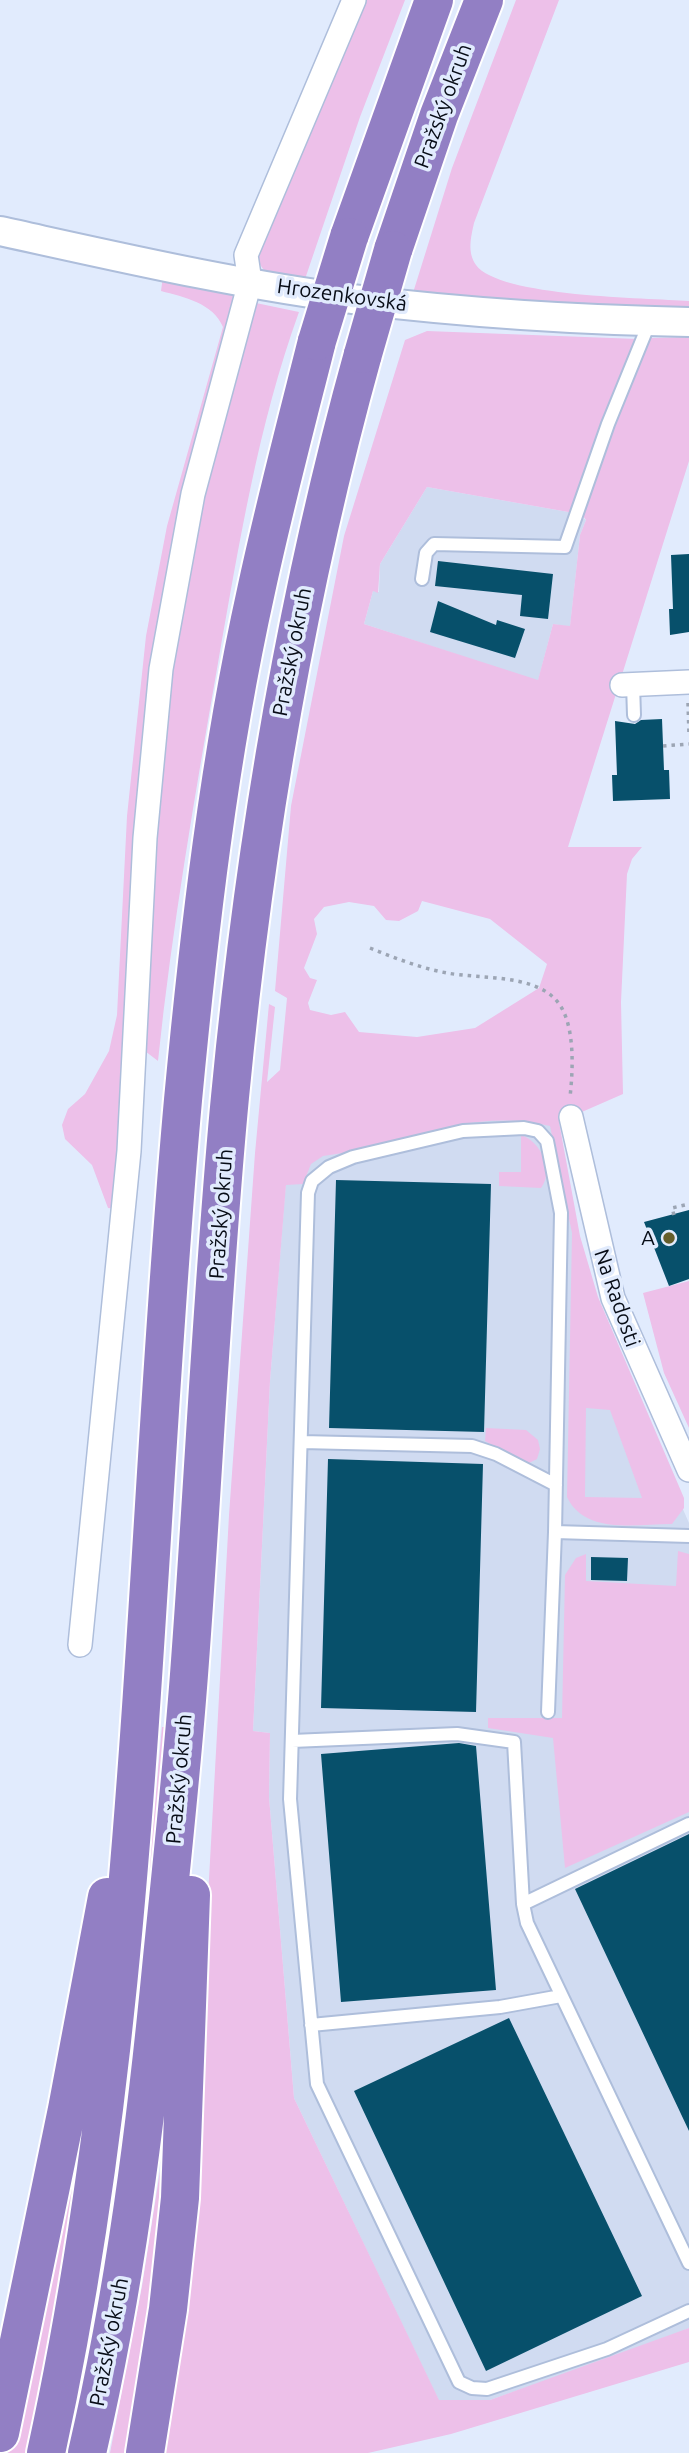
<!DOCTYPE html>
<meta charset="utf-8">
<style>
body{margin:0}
canvas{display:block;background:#e1ebfd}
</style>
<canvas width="689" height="2453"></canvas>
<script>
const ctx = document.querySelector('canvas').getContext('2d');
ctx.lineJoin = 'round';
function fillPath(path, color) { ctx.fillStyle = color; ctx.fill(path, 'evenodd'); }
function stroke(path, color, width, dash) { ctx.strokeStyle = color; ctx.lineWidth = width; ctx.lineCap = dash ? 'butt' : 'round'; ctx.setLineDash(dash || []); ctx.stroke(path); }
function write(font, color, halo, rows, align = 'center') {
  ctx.font = font + ' Ubuntu,sans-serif'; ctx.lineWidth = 7; ctx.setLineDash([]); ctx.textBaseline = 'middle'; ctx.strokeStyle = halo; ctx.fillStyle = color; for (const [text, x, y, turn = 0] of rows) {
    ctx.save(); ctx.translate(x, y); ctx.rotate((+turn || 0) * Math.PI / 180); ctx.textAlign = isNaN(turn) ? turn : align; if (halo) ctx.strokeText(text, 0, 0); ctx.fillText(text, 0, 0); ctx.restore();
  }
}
const built = new Path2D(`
 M427,487L574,513L586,520L580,535L570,627L553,624L538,681L364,624L373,591L379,592L380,564Z
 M528,1034L596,1311L689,1523V2328L660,2341L490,2400L439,2401L294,2098L269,1797L270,1733L253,1731L270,1381L287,1169Z`);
const green = new Path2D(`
 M363,0H405L360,117L304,282C277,276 262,281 255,250Z
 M516,0H559L474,223C471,237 467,252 476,265C499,297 647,298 689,301V313L412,296L452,168Z
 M163,276L238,290L179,529L116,1209L108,1208L92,1165L65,1139L62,1125L68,1109L85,1094L109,1051L117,1015L127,816L146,636L167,526L223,327C213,303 184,297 161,291Z
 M256,303L299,312C258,425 239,545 218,663C195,795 172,927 158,1061L141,1048L144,955L182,570Z
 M427,331L638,339L574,513L427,487L380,564L378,593L373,591L364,624L538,680L553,624L570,626L580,535L586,520L583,516L614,425L650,338L689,337V461L568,847H642L632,859L627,874L621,1002L623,1094L559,1122L580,1236L598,1297L684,1498V1508L672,1524C636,1524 585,1535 567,1497L572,1233L550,1126C468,1106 402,1146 323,1156L311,1164L303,1184L286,1185L270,1381L253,1731L270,1733L269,1797L294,2098L439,2400H490L689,2328V2362L451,2434L368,2453H158L203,1988L229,1515L255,1153L269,1004L275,1007L267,1082L280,1070L287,998L275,991L291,806L344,536L405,340ZM422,901L490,919L547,964L539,988L475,1028L417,1037L359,1032L345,1012L331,1015L310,1010L308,1003L317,980L310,978L304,968L317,934L314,919L324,907L349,902L374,906L386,920L399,921L418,911ZM586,1408L610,1410L642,1498L585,1497Z
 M521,1135C540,1141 555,1170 541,1188L499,1186V1172H521Z
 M689,1281V1428L664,1373L643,1293Z
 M486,1428L526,1430L538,1440L540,1449L537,1459L527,1464L485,1441Z
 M678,1551L689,1554V1812L565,1868L553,1738L488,1728V1718H562L565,1575L576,1558L586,1554V1581L676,1586Z
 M162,1727H166L143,2034L74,2453H67L110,2229L134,2032Z
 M84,2126L61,2274L26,2453H8L54,2230Z
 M160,2171L166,2172L131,2453H110L142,2286Z`);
const building = new Path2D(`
 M689,554V632L670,635L669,609H673L671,555Z
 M438,561L553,574L548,619L520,616L522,595L435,586Z
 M438,601L496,625L497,620L525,629L515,658L430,632Z
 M662,719L664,770H669L670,799L613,801L612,775H617L615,721L635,724L641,720Z
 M336,1180L491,1184L484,1432L329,1428Z
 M689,1210V1279L669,1286L644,1222Z
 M328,1459L483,1464L476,1712L321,1708Z
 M591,1557L628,1558L627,1581L591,1580Z
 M459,1743L476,1746L496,1990L341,2002L321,1754Z
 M689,1834V2131L575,1889Z
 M509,2018L642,2296L486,2371L354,2091Z`);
const path = new Path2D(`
 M688,703L689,735
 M663,746L689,744
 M370,948C395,958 420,968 447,973C479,979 531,974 555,999C576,1020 573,1070 570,1097
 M674,1215L672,1208L689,1204`);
const service = new Path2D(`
 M422,579L426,553L434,544L565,547L608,424L650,321
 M633,684L634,715
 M302,1442L472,1446L496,1454L556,1485
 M689,1536L555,1532L561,1213L547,1141L538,1131L524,1128L463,1131L353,1157L329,1167L312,1181L308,1193L290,1799L317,2084L459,2382L472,2388L487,2389L607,2349L689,2311
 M548,1712L555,1532
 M292,1741L457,1734L514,1742L523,1904L527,1923L689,2263
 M523,1904L689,1824
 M311,2025L500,2007L561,1996`);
const minor = new Path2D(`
 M622,685L689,682
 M571,1117L613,1298L689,1470
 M80,1645L129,1151L145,838L161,669L193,494L250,282L246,255L354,0`);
const tertiary = new Path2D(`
 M0,231C119,257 239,285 360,300C469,313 580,320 689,322`);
const motorway = new Path2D(`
 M349,237L434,0
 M393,250L439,115L484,0
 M0,2433L67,2109L107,1897
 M46,2453C144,2008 142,1552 183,1100C199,930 219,758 256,591C274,507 296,424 317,341
 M87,2453C125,2290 146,2124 162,1958C172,1859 183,1760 190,1661C204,1473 212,1285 230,1097C254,846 295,598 363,354
 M145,2453L168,2309L180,2198L191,1895`);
const motorwayBridge = new Path2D(`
 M317,341L349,237
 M363,354L393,250`);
const markers = [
 [669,1238,7,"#655e2b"]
];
const streetNames = [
 ["Pražský okruh",443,106,-70],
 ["Hrozenkovská",342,295,8],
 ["Pražský okruh",292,652,-79],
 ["Pražský okruh",221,1214,-86],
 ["Na Radosti",617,1298,71],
 ["Pražský okruh",179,1779,-85],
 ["Pražský okruh",109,2342,-79]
];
const poiNames = [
 ["A",655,1238]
];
fillPath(built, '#d0dbf1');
fillPath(green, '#edc0e9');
fillPath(building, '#07506b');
stroke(service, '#aebedb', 16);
stroke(minor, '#aebedb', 26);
stroke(tertiary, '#aebedb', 32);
stroke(motorway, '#fff', 42);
stroke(path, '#9ca5b4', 3.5, [3.5, 5]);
stroke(service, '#fff', 12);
stroke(minor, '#fff', 23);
stroke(tertiary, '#fff', 28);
stroke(motorway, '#927fc4', 38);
stroke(motorwayBridge, '#fff', 42, []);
stroke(motorwayBridge, '#927fc4', 38);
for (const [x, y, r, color] of markers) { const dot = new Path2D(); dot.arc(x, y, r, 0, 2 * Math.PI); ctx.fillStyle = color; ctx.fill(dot); stroke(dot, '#e1ebfd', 2.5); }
write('21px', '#070c16', '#e1ebfd', streetNames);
write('21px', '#070c16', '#e1ebfd', poiNames, 'right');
</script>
